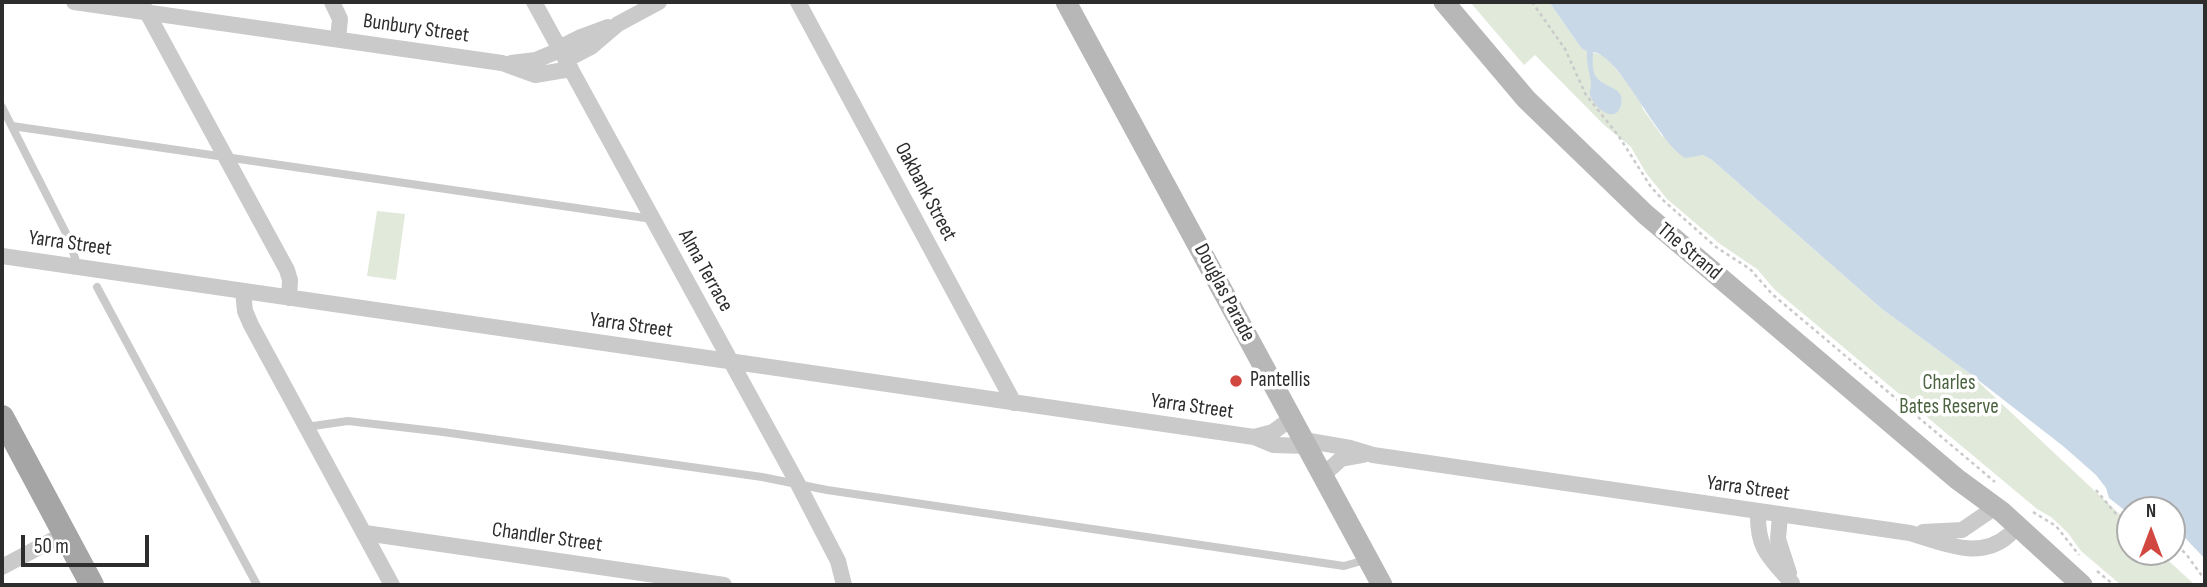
<!DOCTYPE html>
<style>
body{margin:0}
#map{position:relative;width:2207px;height:587px;overflow:hidden;background:#fff;font-family:"Sofia Sans Condensed",sans-serif}
canvas{display:block}
.frame{position:absolute;inset:0;border:4px solid #2d2d2d;pointer-events:none}
.north{position:absolute;left:2116px;top:496px;width:70px;height:70px;box-sizing:border-box;background:#fff;border:2px solid #ababab;border-radius:50%;rotate:0deg;font-size:19px;font-weight:700;line-height:28px;text-align:center;color:#2d2d2d}
.north::after{content:'';display:block;margin:auto;width:24px;height:32px;background:#d24840;clip-path:polygon(50% 0,100% 100%,50% 72%,0 100%)}
.scale{position:absolute;left:21px;top:535px;width:128px;height:32px;box-sizing:border-box;border:4px solid #2d2d2d;border-top:0;padding-left:9px;font-size:21px;line-height:24px;white-space:nowrap;color:#2d2d2d;-webkit-text-stroke:5px #fff;paint-order:stroke}
</style>
<div id="map">
<canvas width="2207" height="587"></canvas>
<div class="frame"></div>
<div class="north">N</div>
<div class="scale">50 m</div>
</div>
<script>
const ctx = document.querySelector('canvas').getContext('2d');
ctx.lineJoin = 'round';
function fillPath(path, color) { ctx.fillStyle = color; ctx.fill(path, 'evenodd'); }
function stroke(path, color, width, dash) { ctx.strokeStyle = color; ctx.lineWidth = width; ctx.lineCap = dash ? 'butt' : 'round'; ctx.setLineDash(dash || []); ctx.stroke(path); }
function write(font, color, halo, rows, align = 'center') {
  ctx.font = font + ' "Sofia Sans Condensed",sans-serif'; ctx.lineWidth = 7; ctx.setLineDash([]); ctx.textBaseline = 'middle'; ctx.strokeStyle = halo; ctx.fillStyle = color; for (const [text, x, y, turn = 0] of rows) {
    ctx.save(); ctx.translate(x, y); ctx.rotate((+turn || 0) * Math.PI / 180); ctx.textAlign = isNaN(turn) ? turn : align; if (halo) ctx.strokeText(text, 0, 0); ctx.fillText(text, 0, 0); ctx.restore();
  }
}
const green = new Path2D(`
 M1470,2H1549L1582,49L1605,56L1638,96L1643,109L1662,136L1697,155H1703L1712,160L1882,309L1969,373L2130,524V552H2159L2195,585H2121L2081,551L2068,533L2051,517L2037,509L1794,306L1775,290L1757,269L1720,244L1667,199L1646,173L1631,147L1604,125L1535,55L1524,65Z
 M377,211L405,214L396,280L367,276Z`);
const water = new Path2D(`
 M1549,2H2205V559L2172,524V510L2123,509L2109,498L2106,488L2096,475L2063,446L1969,373L1882,309L1712,160L1703,155L1685,158C1655,139 1620,55 1593,52C1593,60 1591,73 1598,79C1606,88 1626,88 1621,105C1615,126 1594,107 1590,95C1589,90 1591,90 1591,84C1590,73 1586,63 1587,51L1582,49Z`);
const path = new Path2D(`
 M1532,2L1565,49L1586,95L1618,135L1651,187L1664,201L1716,247L1750,269L1772,294L1995,482
 M2096,490L2117,515L2130,519
 M2033,512L2056,526L2079,555
 M2172,541L2186,554L2205,580
 M2097,571L2114,585`);
const lane = new Path2D(`
 M2,107L68,237L78,267
 M12,126L652,219
 M97,287L257,585
 M306,427L348,421L443,432L762,477L827,490L1344,566L1365,560`);
const street = new Path2D(`
 M74,2L502,63L535,75L571,69
 M332,2L340,19L338,39
 M534,2L798,484L838,561L844,585
 M798,2L1014,403
 M144,7L287,270L290,280L289,298
 M559,48L581,37L608,27
 M566,60L591,47L618,24L659,2
 M511,63L536,60L560,50
 M2,256L1254,437L1273,445L1307,446
 M243,291L245,311L251,325L392,585
 M1254,437L1273,432L1292,418
 M1304,440L1350,448L1373,455L1910,533C1943,543 1980,561 2009,535
 M1322,476L1341,459L1363,455
 M1758,512C1757,549 1769,557 1792,583
 M1780,515L1778,539L1789,573
 M1923,532L1962,530L1987,513
 M365,533L724,585
 M2,567L64,534`);
const secondary = new Path2D(`
 M1066,2L1382,585
 M1444,2L1526,99L1645,214L1957,479L2002,512L2082,585`);
const primary = new Path2D(`
 M2,417L92,585`);
const markers = [
 [1236,381,7,"#d24840"]
];
const streetNames = [
 ["Bunbury Street",416,29,8],
 ["Oakbank Street",925,192,62],
 ["Yarra Street",70,244,8],
 ["The Strand",1689,252,40],
 ["Alma Terrace",705,271,61],
 ["Douglas Parade",1224,293,62],
 ["Yarra Street",631,326,8],
 ["Yarra Street",1192,407,8],
 ["Yarra Street",1748,489,8],
 ["Chandler Street",547,538,8]
];
const poiNames = [
 ["Pantellis",1250,381]
];
const parkNames = [
 ["Charles",1949,384],
 ["Bates Reserve",1949,408]
];
fillPath(green, '#e1e9db');
fillPath(water, '#c9d8e7');
stroke(path, '#cacaca', 2.5, [3.5, 3.5]);
stroke(lane, '#cacaca', 8);
stroke(street, '#cacaca', 16);
stroke(secondary, '#b7b7b7', 21);
stroke(primary, '#a5a5a5', 24);
for (const [x, y, r, color] of markers) { const dot = new Path2D(); dot.arc(x, y, r, 0, 2 * Math.PI); ctx.fillStyle = color; ctx.fill(dot); stroke(dot, '#fff', 2.5); }
write('21px', '#2d2d2d', '#fff', streetNames);
write('21px', '#2d2d2d', '#fff', poiNames, 'left');
write('21px', '#4b633f', '#fff', parkNames);
</script>
